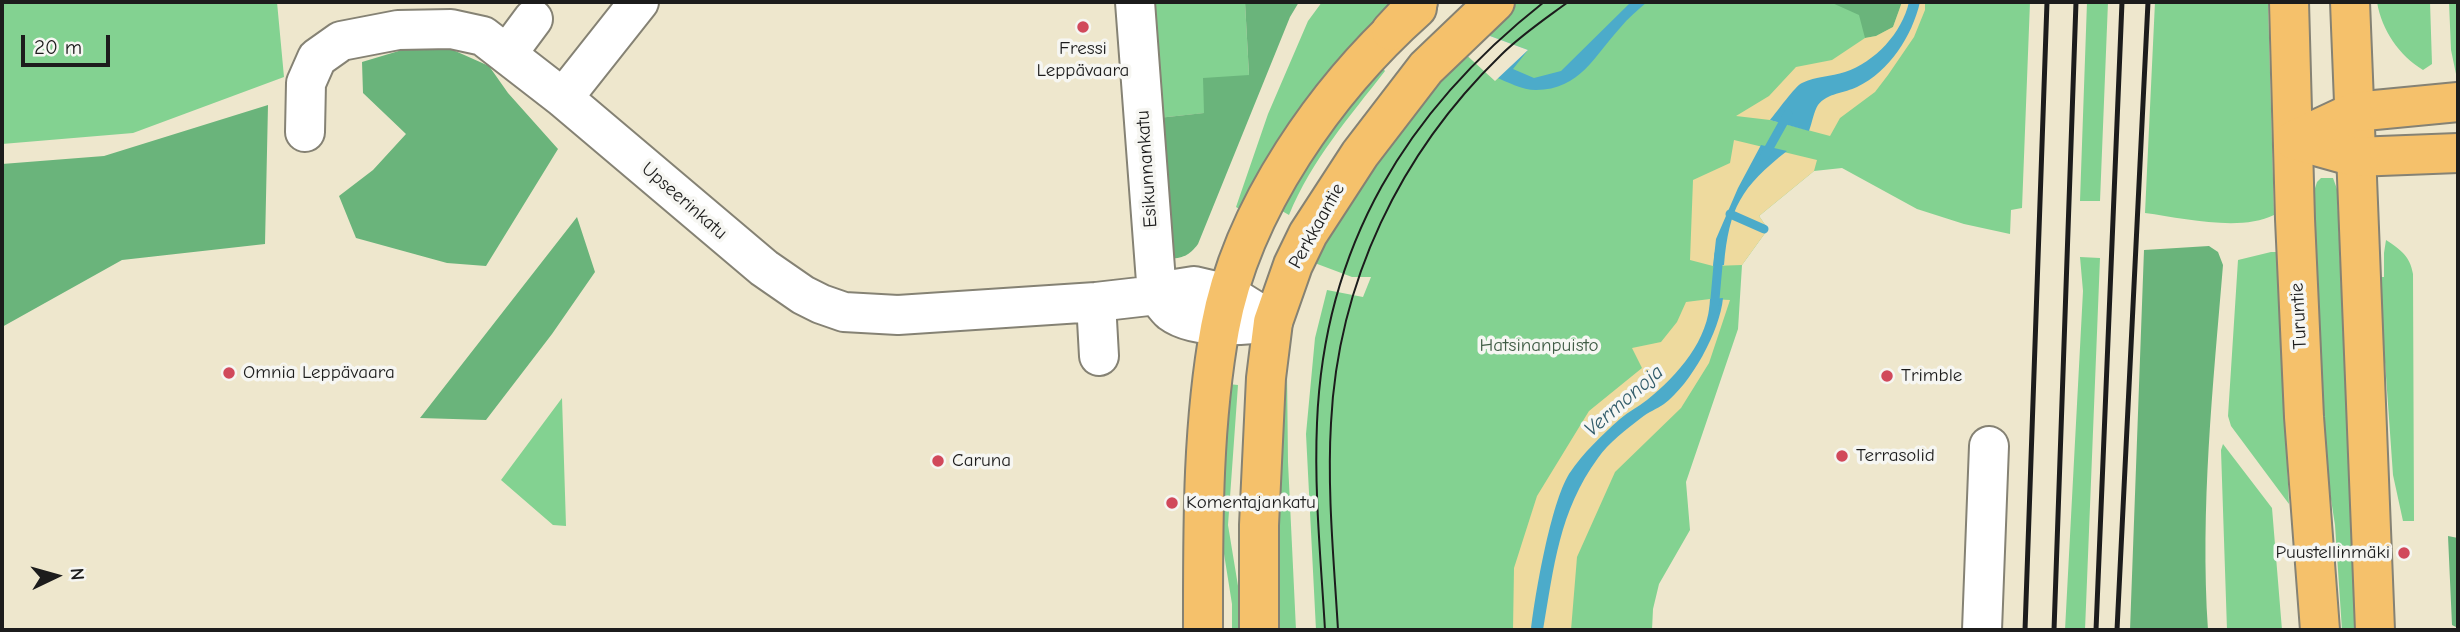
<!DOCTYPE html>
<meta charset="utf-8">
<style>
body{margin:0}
#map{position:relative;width:2460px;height:632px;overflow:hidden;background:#eee7cd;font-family:"Comic Neue",sans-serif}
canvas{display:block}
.frame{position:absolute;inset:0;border:4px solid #1c1c1c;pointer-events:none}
.north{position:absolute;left:21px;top:541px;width:70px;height:70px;-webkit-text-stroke:5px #f6f6f2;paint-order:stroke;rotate:85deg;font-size:19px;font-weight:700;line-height:28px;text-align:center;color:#1c1c1c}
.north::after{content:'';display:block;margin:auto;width:24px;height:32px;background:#1c1c1c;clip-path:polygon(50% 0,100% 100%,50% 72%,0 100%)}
.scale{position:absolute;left:21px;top:35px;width:89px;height:32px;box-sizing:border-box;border:4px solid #1c1c1c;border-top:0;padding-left:9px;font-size:21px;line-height:24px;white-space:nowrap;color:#1c1c1c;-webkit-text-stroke:5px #f6f6f2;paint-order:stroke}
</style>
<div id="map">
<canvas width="2460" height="632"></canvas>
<div class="frame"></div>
<div class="north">N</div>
<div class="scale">20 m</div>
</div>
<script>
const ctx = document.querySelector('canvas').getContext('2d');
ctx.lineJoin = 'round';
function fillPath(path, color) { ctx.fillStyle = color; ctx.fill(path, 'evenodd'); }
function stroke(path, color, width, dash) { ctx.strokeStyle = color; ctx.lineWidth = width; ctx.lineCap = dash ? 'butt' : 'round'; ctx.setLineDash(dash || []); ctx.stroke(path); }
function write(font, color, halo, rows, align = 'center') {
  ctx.font = font + ' "Comic Neue",sans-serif'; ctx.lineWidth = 7; ctx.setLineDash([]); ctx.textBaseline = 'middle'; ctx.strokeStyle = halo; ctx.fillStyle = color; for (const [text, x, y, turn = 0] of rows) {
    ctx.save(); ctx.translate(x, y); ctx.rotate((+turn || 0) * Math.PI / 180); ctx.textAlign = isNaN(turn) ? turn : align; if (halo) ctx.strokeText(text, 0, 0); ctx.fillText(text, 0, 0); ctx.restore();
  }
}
const green = new Path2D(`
 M2,2H277L284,77L133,133L2,144Z
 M1150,2H1245L1249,75L1205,113L1158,118Z
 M1322,2L1391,3L1320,88L1244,212L1236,207L1268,114L1308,21Z
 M1517,2H2030L2022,208L2011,210L2010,234L1964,224L1917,209L1842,168L1814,171L1759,216L1768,229L1742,265L1738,329L1686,482L1690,530L1659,584L1653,609L1652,630H1316L1306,434L1315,338L1327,290L1363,297L1371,277H1352L1312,262L1331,228L1420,102Z
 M2087,2H2108L2100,201H2080Z
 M2155,2H2268L2274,215C2240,232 2183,218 2145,213Z
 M2377,2H2430L2432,64L2423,70C2399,55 2382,31 2377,2Z
 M2449,2H2458V74H2456L2451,50Z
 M1380,65L1385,71C1350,116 1311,161 1289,215L1282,211L1313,153Z
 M2321,178H2333L2337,189L2355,630H2342L2335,525L2318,416L2308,210L2317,182Z
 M2386,240C2401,250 2410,256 2413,274L2414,521H2403L2393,475L2379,277H2384V253Z
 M2271,252H2277L2289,504L2231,426L2228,416L2238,260Z
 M2080,257L2100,258L2085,630H2065L2083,291Z
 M1287,372L1288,462L1296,630H1279L1278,519Z
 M1228,384L1238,385L1228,525L1239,592L1241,630H1232V604L1221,535Z
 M562,398L566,526L553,525L501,480Z
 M2223,444L2272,508L2282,630H2227L2221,450Z`);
const forest = new Path2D(`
 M1245,2H1299L1290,17L1198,244C1189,256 1183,258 1168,259L1158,118L1204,113L1203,78L1249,75Z
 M1830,2H1902L1893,27L1876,36L1865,38L1859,15Z
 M402,50H453L489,66L508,93L558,149L486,266L447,263L356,238L339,196L373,170L406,134L363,93L362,62Z
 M268,105L265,244L122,260L2,327V164L104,156Z
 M577,217L595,272L552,334L486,420L420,418Z
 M2209,246L2218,252L2223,265C2213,386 2200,508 2208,630H2130L2144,250Z
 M2448,536L2458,538V628L2452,625Z`);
const sand = new Path2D(`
 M1902,2H1925V10L1914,37L1888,75L1875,92L1840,118L1830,136L1770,120L1736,116L1769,96L1796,67L1832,60L1865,38L1876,36L1893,27Z
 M1734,140L1817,160L1814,171L1759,216L1768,229L1742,265L1713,266L1690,260L1693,180L1730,163Z
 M1710,299L1730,300L1709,363L1681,408L1615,472L1577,557L1571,630H1513L1514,568L1537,496L1589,411L1642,368L1632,348L1661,342L1677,322L1686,302Z`);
const water = new Path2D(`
 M1631,2H1647C1638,10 1628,18 1620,28C1595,55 1580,90 1536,90C1522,90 1508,82 1495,77L1470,25L1490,36L1528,50L1513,69L1534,78L1561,71Z
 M1909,2H1920C1912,36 1890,71 1857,87C1845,93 1827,93 1818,105C1814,111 1812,123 1809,131L1770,120C1777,112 1795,86 1802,83C1816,76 1831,77 1845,72C1875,62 1902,33 1909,2Z
 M1761,145L1787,151C1741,187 1729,208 1724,265L1713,266L1716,239L1738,188Z
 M1723,298C1720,331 1691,384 1664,404C1657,409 1648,412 1641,418C1627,429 1608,443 1598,458C1559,511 1554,567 1543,630H1531C1535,594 1551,503 1569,474C1583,453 1602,435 1620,419C1628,412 1638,407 1647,400C1678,375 1709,340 1710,299Z`);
const pier = new Path2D(`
 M1408,2H1450L1470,25L1490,36L1528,50L1495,81Z`);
const stream = new Path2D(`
 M1764,157L1788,114
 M1730,214L1764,229
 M1714,310L1719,254`);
const minor = new Path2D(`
 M1135,2L1157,295
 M507,54L533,19
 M563,98L639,2
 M305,132L306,83L317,58L341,41L398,30L451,29L483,36L563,98L764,268L803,295L821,304L844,312L898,315L1096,302L1157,295L1175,289L1194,286L1228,294L1273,322
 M1157,295C1161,300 1166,308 1171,312C1191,327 1230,326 1253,324
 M1096,302L1099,356
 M1982,630L1989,446`);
const major = new Path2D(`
 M2289,2L2295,219L2304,417L2320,630
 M2350,2L2375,630
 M1203,630C1203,530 1202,427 1220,328C1242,208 1327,88 1417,8
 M1259,630V525L1266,378L1273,322L1293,265L1308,234L1360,154L1426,68L1495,2`);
const highway = new Path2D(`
 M1391,31L1418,2
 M2294,140L2354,112L2458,102
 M2294,140L2355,157L2458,153`);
const tram = new Path2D(`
 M1325,630C1321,561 1314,492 1317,423C1324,245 1407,110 1544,2
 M1338,630C1334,561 1327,492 1331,423C1338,282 1400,153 1501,55C1521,35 1545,19 1568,2`);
const rail = new Path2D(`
 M2025,630L2047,2
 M2054,630L2076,2
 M2096,630L2122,2
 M2117,630L2148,2`);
const markers = [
 [1083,27,7,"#d1495b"],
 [229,373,7,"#d1495b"],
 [1887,376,7,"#d1495b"],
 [1842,456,7,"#d1495b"],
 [938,461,7,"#d1495b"],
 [1172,503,7,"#d1495b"],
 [2404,553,7,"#d1495b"]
];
const poiNames = [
 ["Fressi",1083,49,"center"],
 ["Leppävaara",1083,71,"center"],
 ["Omnia Leppävaara",243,373],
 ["Trimble",1901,376],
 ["Terrasolid",1856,456],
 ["Caruna",952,461],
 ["Komentajankatu",1186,503],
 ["Puustellinmäki",2390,553,"right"]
];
const streetNames = [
 ["Esikunnankatu",1147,169,-94],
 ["Upseerinkatu",684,201,41],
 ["Perkkaantie",1317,226,-61],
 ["Turuntie",2299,316,-93]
];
const parkNames = [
 ["Hatsinanpuisto",1539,346]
];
const waterNames = [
 ["Vermonoja",1624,401,-41]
];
fillPath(green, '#83d291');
fillPath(forest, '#6ab47b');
fillPath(sand, '#eeda9e');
fillPath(water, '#4cabca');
fillPath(pier, '#eee7cd');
stroke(stream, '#4cabca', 9);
stroke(minor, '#858274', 42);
stroke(major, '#858274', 42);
stroke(highway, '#858274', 42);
stroke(minor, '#fff', 38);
stroke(major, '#f5c16b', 38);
stroke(highway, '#f5c16b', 38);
stroke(tram, '#1c1c1c', 2);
stroke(rail, '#1c1c1c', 5);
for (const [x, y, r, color] of markers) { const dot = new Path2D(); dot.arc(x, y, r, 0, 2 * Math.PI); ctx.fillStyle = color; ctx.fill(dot); stroke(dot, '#f6f6f2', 2.5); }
write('19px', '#1c1c1c', '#f6f6f2', poiNames, 'left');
write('19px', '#1c1c1c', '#f6f6f2', streetNames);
write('19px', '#405c45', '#f6f6f2', parkNames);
write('italic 21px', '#325c6a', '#f6f6f2', waterNames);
</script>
